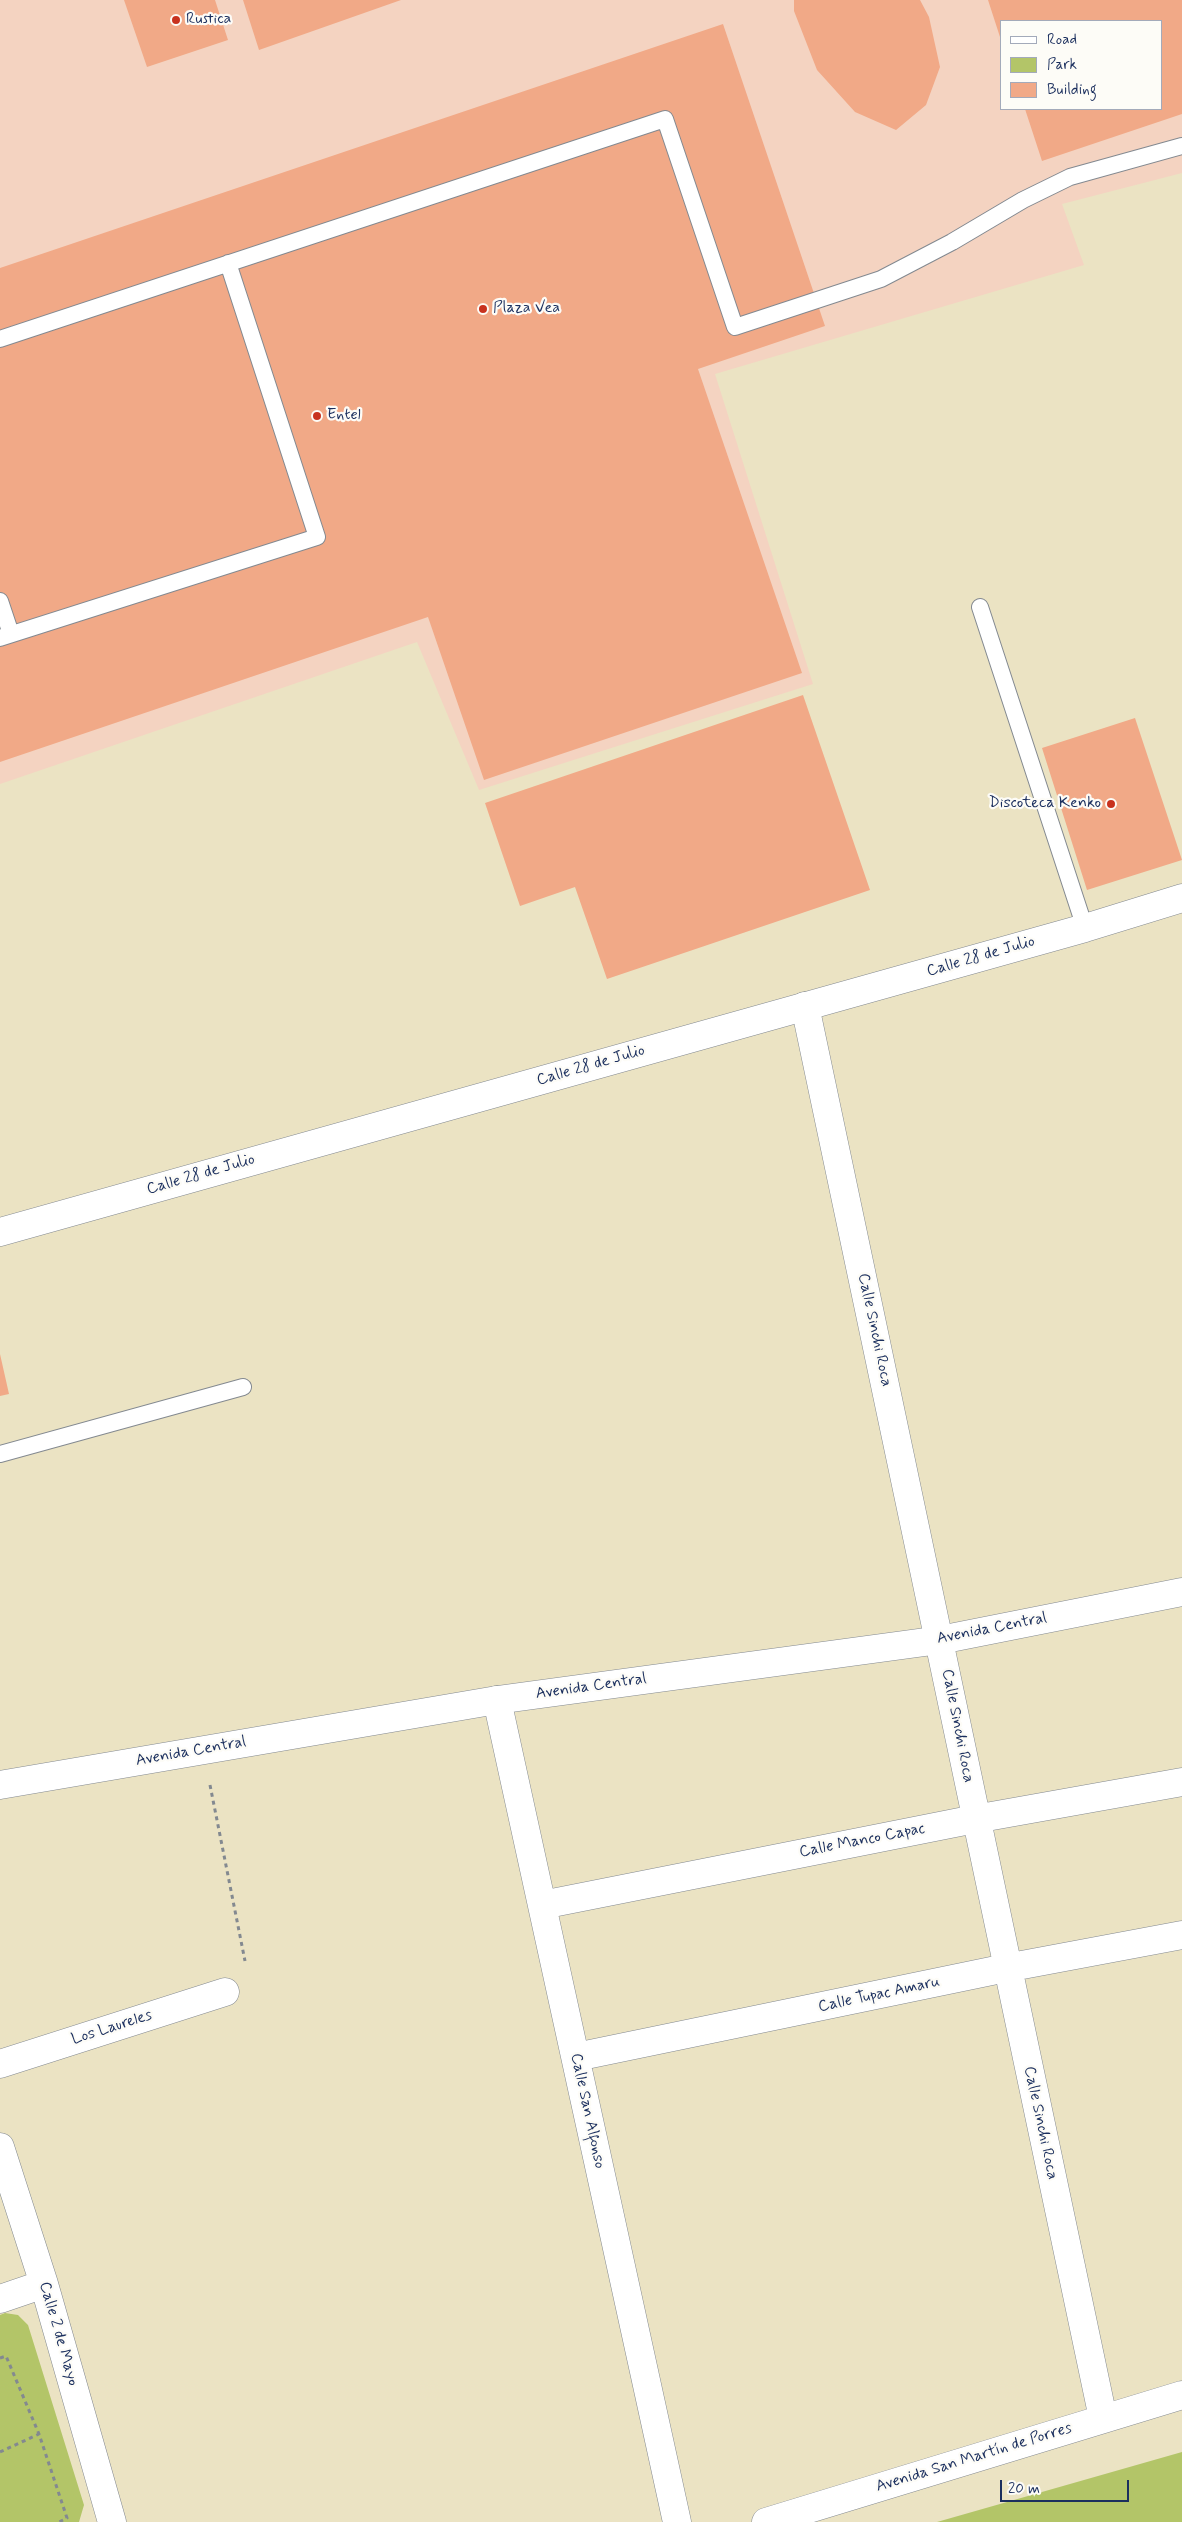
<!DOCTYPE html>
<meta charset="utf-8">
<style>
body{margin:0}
#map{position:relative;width:1182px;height:2522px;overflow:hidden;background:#ebe3c3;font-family:Mynerve,sans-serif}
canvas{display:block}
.legend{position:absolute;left:1000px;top:20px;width:162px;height:90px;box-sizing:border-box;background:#fdfcf7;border:1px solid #a3aaba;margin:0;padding:6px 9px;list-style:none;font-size:15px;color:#1b2f5e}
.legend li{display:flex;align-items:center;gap:10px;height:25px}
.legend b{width:25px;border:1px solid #a3aaba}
.scale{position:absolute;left:1000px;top:2480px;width:129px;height:22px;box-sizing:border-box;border:2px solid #1b2f5e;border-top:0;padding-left:6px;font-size:15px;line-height:18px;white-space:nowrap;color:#1b2f5e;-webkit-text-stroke:4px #fdfcf7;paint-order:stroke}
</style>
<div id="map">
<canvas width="1182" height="2522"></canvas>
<ul class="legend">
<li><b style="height:6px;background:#fff"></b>Road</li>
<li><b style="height:14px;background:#b3c568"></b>Park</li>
<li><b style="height:14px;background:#f1a987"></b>Building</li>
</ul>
<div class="scale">20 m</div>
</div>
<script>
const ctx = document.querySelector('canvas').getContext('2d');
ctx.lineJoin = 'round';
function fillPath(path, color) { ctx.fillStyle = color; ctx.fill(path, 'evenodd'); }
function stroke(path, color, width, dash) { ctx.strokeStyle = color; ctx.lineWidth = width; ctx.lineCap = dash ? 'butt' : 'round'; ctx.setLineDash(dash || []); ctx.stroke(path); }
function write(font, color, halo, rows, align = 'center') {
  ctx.font = font + ' Mynerve,sans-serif'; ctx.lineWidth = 4.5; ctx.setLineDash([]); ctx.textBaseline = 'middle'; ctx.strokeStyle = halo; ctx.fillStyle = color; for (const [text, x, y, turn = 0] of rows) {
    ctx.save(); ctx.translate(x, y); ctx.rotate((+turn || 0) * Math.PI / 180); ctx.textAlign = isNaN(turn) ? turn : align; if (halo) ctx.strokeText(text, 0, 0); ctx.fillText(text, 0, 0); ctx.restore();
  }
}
const built = new Path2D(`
 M0,0H1182V173L1062,204L1084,265L715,374L813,684L479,790L417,642L0,784ZM1001,21H1161V109H1001Z`);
const green = new Path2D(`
 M5,2313L18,2315L28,2325L84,2505L79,2522H0V2315Z
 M1182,2452V2522H937Z`);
const building = new Path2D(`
 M124,0H215L228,40L147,67Z
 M243,0H401L259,50Z
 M794,0H920L929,17L940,67L926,105L896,130L855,112L817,70L794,11Z
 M988,0H1182V114L1042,161L1025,109H1161V21H1001L1000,37Z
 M723,24L825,326L698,369L802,673L484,780L428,617L0,762V268Z
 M803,695L870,890L607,979L575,887L520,906L485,803Z
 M1135,718L1182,860L1087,890L1042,748Z
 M0,1354L9,1394L0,1396Z`);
const path = new Path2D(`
 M210,1785L245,1961
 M0,2358L6,2356L39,2434L67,2518L59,2522
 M0,2452L39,2434`);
const service = new Path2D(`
 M0,339L665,119L735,327L881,279L952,242L1023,200L1070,177L1182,146
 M0,601L11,634
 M980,607L1085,928
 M0,638L317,537L228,263
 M0,1454L243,1387`);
const minor = new Path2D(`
 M805,1006L1103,2418
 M497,1700L677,2522
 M542,1905L975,1819L1182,1782
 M576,2057L1006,1968L1182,1935
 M0,2064L225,1992
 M0,2147L44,2284L112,2522
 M0,2299L44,2284`);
const tertiary = new Path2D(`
 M0,1232L1085,928L1182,898
 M0,1785L497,1700L940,1640L1182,1592
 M766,2522L1182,2395`);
const markers = [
 [176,20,5,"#c8321e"],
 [483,309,5,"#c8321e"],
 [317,416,5,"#c8321e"],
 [1111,804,5,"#c8321e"]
];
const poiNames = [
 ["Rustica",186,20],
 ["Plaza Vea",493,309],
 ["Entel",327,416],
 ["Discoteca Kenko",1101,804,"right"]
];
const streetNames = [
 ["Calle 28 de Julio",981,957,-16],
 ["Calle 28 de Julio",591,1066,-16],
 ["Calle 28 de Julio",201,1175,-16],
 ["Calle Sinchi Roca",874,1330,78],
 ["Avenida Central",992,1629,-11],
 ["Avenida Central",591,1687,-8],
 ["Calle Sinchi Roca",957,1726,79],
 ["Avenida Central",191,1752,-10],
 ["Calle Manco Capac",862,1841,-11],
 ["Calle Tupac Amaru",879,1995,-12],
 ["Los Laureles",112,2028,-18],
 ["Calle San Alfonso",587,2111,78],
 ["Calle Sinchi Roca",1040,2123,78],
 ["Calle 2 de Mayo",58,2334,74],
 ["Avenida San Martín de Porres",974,2458,-17]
];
fillPath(built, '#f4d3c1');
fillPath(green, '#b3c568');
fillPath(building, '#f1a987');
stroke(service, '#838990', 18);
stroke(minor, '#838990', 29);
stroke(tertiary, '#838990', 29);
stroke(path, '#838990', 3, [4, 4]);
stroke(service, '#fff', 16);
stroke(minor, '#fff', 28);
stroke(tertiary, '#fff', 28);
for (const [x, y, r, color] of markers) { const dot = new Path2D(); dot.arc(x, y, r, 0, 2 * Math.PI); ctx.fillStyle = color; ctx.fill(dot); stroke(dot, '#fdfcf7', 2); }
write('16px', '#1b2f5e', '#fdfcf7', poiNames, 'left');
write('16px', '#1b2f5e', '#fdfcf7', streetNames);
</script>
